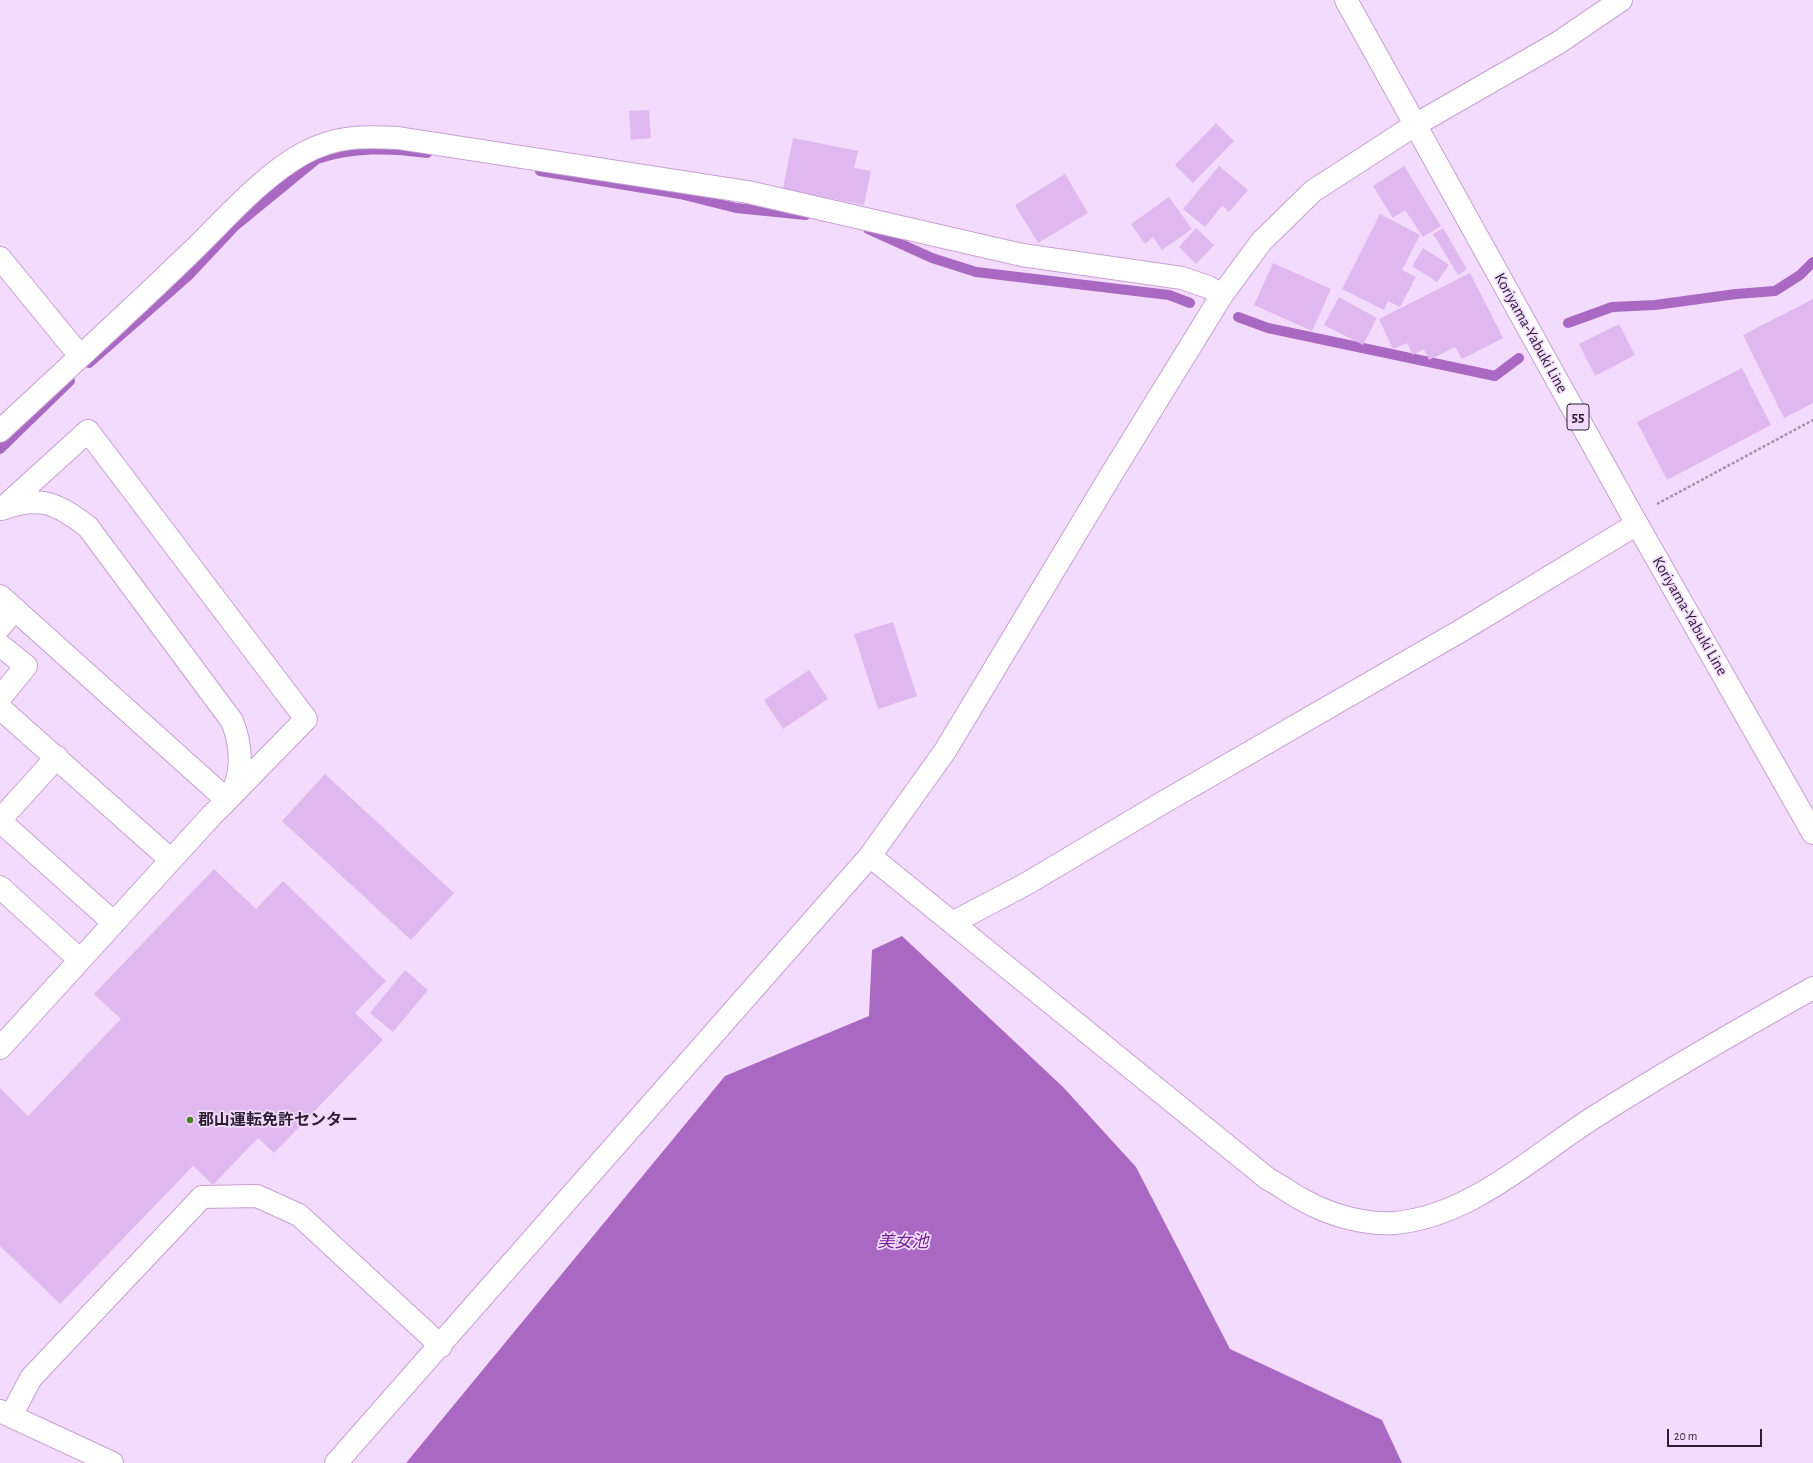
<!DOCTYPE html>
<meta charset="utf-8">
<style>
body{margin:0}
#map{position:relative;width:1813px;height:1463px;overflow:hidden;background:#f3dbfd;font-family:"Alegreya Sans",sans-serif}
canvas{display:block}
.scale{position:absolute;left:1667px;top:1429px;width:95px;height:18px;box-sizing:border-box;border:2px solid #2c1d32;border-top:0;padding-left:5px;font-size:12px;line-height:14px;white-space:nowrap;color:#2c1d32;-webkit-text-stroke:3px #f3dbfd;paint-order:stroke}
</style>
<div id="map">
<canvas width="1813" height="1463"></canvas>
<div class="scale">20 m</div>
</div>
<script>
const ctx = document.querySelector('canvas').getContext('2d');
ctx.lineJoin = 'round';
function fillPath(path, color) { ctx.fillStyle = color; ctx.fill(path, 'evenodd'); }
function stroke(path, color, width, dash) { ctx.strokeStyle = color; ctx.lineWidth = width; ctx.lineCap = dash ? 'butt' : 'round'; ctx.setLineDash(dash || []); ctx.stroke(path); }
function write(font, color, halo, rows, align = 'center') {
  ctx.font = font + ' "Alegreya Sans","Noto Sans JP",sans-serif'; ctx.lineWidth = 3.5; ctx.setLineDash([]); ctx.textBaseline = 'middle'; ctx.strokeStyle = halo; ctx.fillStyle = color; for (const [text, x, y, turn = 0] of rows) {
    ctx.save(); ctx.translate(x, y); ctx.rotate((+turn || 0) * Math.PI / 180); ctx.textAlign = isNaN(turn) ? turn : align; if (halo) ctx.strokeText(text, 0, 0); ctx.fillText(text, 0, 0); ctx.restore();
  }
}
const water = new Path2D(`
 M902,936L1063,1087L1136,1167L1230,1349L1382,1420L1402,1463H406L725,1076L869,1016L872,950Z`);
const stream = new Path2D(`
 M540,171L680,194L736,208L806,215
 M868,229L932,258L976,272L1169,295L1190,303
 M1238,317L1268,328L1495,376L1519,358
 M1568,323L1612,307L1655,305L1736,294L1775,291L1800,275L1813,262
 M89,363L188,276L234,227L317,159C354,147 389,148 427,153
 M0,449L70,381`);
const building = new Path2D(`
 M649,110L651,138L631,140L629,111Z
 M1216,123L1234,141L1193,183L1175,165Z
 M793,138L858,151L854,168L871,171L864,205L783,189Z
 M1219,166L1248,190L1229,212L1222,206L1205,227L1183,209Z
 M1404,166L1441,226L1423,237L1405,210L1393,218L1373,186Z
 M1065,174L1088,213L1038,243L1015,205Z
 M1169,197L1192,229L1162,250L1153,237L1145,244L1131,224Z
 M1380,214L1420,235L1402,270L1416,277L1400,307L1388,301L1384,310L1342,289Z
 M1196,228L1214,245L1196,264L1179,247Z
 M1443,228L1467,269L1458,275L1433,234Z
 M1423,248L1449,265L1437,282L1412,266Z
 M1273,263L1331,289L1312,331L1254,305Z
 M1470,273L1503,338L1462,359L1455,347L1429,360L1424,349L1413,355L1407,343L1393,349L1379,319Z
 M1339,297L1377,318L1363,345L1324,325Z
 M1813,299V403L1784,418L1743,335Z
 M1619,324L1635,355L1595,376L1579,344Z
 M1742,368L1771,425L1667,480L1637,422Z
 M893,622L917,696L878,709L854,634Z
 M809,670L828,699L783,729L764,700Z
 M325,774L454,893L411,940L282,821Z
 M214,869L256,909L283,881L386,981L355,1013L383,1040L274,1153L258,1138L213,1185L193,1166L60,1304L0,1246V1088L28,1116L121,1019L94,994Z
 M405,970L428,990L393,1032L370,1013Z`);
const path = new Path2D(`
 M1657,504L1813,420`);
const minor = new Path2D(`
 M0,258L80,356
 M0,431C62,373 125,316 186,257C222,223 260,177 304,153C336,136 363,136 398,138L748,192L1022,255L1182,278L1208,287L1222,295
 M0,596L227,800L306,719L88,431L2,509
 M0,627L15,609
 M0,645L26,666L0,698
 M0,708L171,860
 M0,820L57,757
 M0,821L114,923
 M870,856L1268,1179C1280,1185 1291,1194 1303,1200C1329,1215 1365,1225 1395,1223C1472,1216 1534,1155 1596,1116C1667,1071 1740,1029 1813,988
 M0,887L80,960
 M954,922L1026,884L1164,802L1462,630L1637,524
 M0,1048L212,815C217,810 223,805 228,799C244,777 242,746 232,721L88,527C58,504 41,495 4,508
 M0,1411L112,1463
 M11,1416L31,1378L202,1197L257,1196L299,1215L441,1346
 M336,1463L870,856L945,751L1111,475L1222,295L1261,242L1313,191L1415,125L1558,43L1621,0`);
const major = new Path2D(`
 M1346,0L1633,517L1813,833`);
const markers = [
 [190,1120,4,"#45811f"]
];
const shields = [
 [1578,417,22]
];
const shieldNames = [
 ["55",1578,417]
];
const streetNames = [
 ["Koriyama-Yabuki Line",1531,333,61],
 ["Koriyama-Yabuki Line",1690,616,60]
];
const poiNames = [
 ["郡山運転免許センター",198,1120]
];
const waterNames = [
 ["美女池",903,1242]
];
fillPath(water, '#a968c2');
stroke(stream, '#a968c2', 10);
fillPath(building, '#dfb8ef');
stroke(minor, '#c7a0d6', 24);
stroke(major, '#c7a0d6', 24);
stroke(path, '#a591ae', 2.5, [3, 2]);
stroke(minor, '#fff', 22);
stroke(major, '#fff', 22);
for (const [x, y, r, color] of markers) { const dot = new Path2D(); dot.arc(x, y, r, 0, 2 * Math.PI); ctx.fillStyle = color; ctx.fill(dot); stroke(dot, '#f3dbfd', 1.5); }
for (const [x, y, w] of shields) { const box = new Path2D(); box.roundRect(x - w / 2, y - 13, w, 26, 3); ctx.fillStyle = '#f3dbfd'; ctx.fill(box); stroke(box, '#2c1d32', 1); }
write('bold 15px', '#2c1d32', null, shieldNames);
write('16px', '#2c1d32', '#f3dbfd', streetNames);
write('bold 16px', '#2c1d32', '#f3dbfd', poiNames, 'left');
write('italic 17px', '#73208f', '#f3dbfd', waterNames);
</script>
